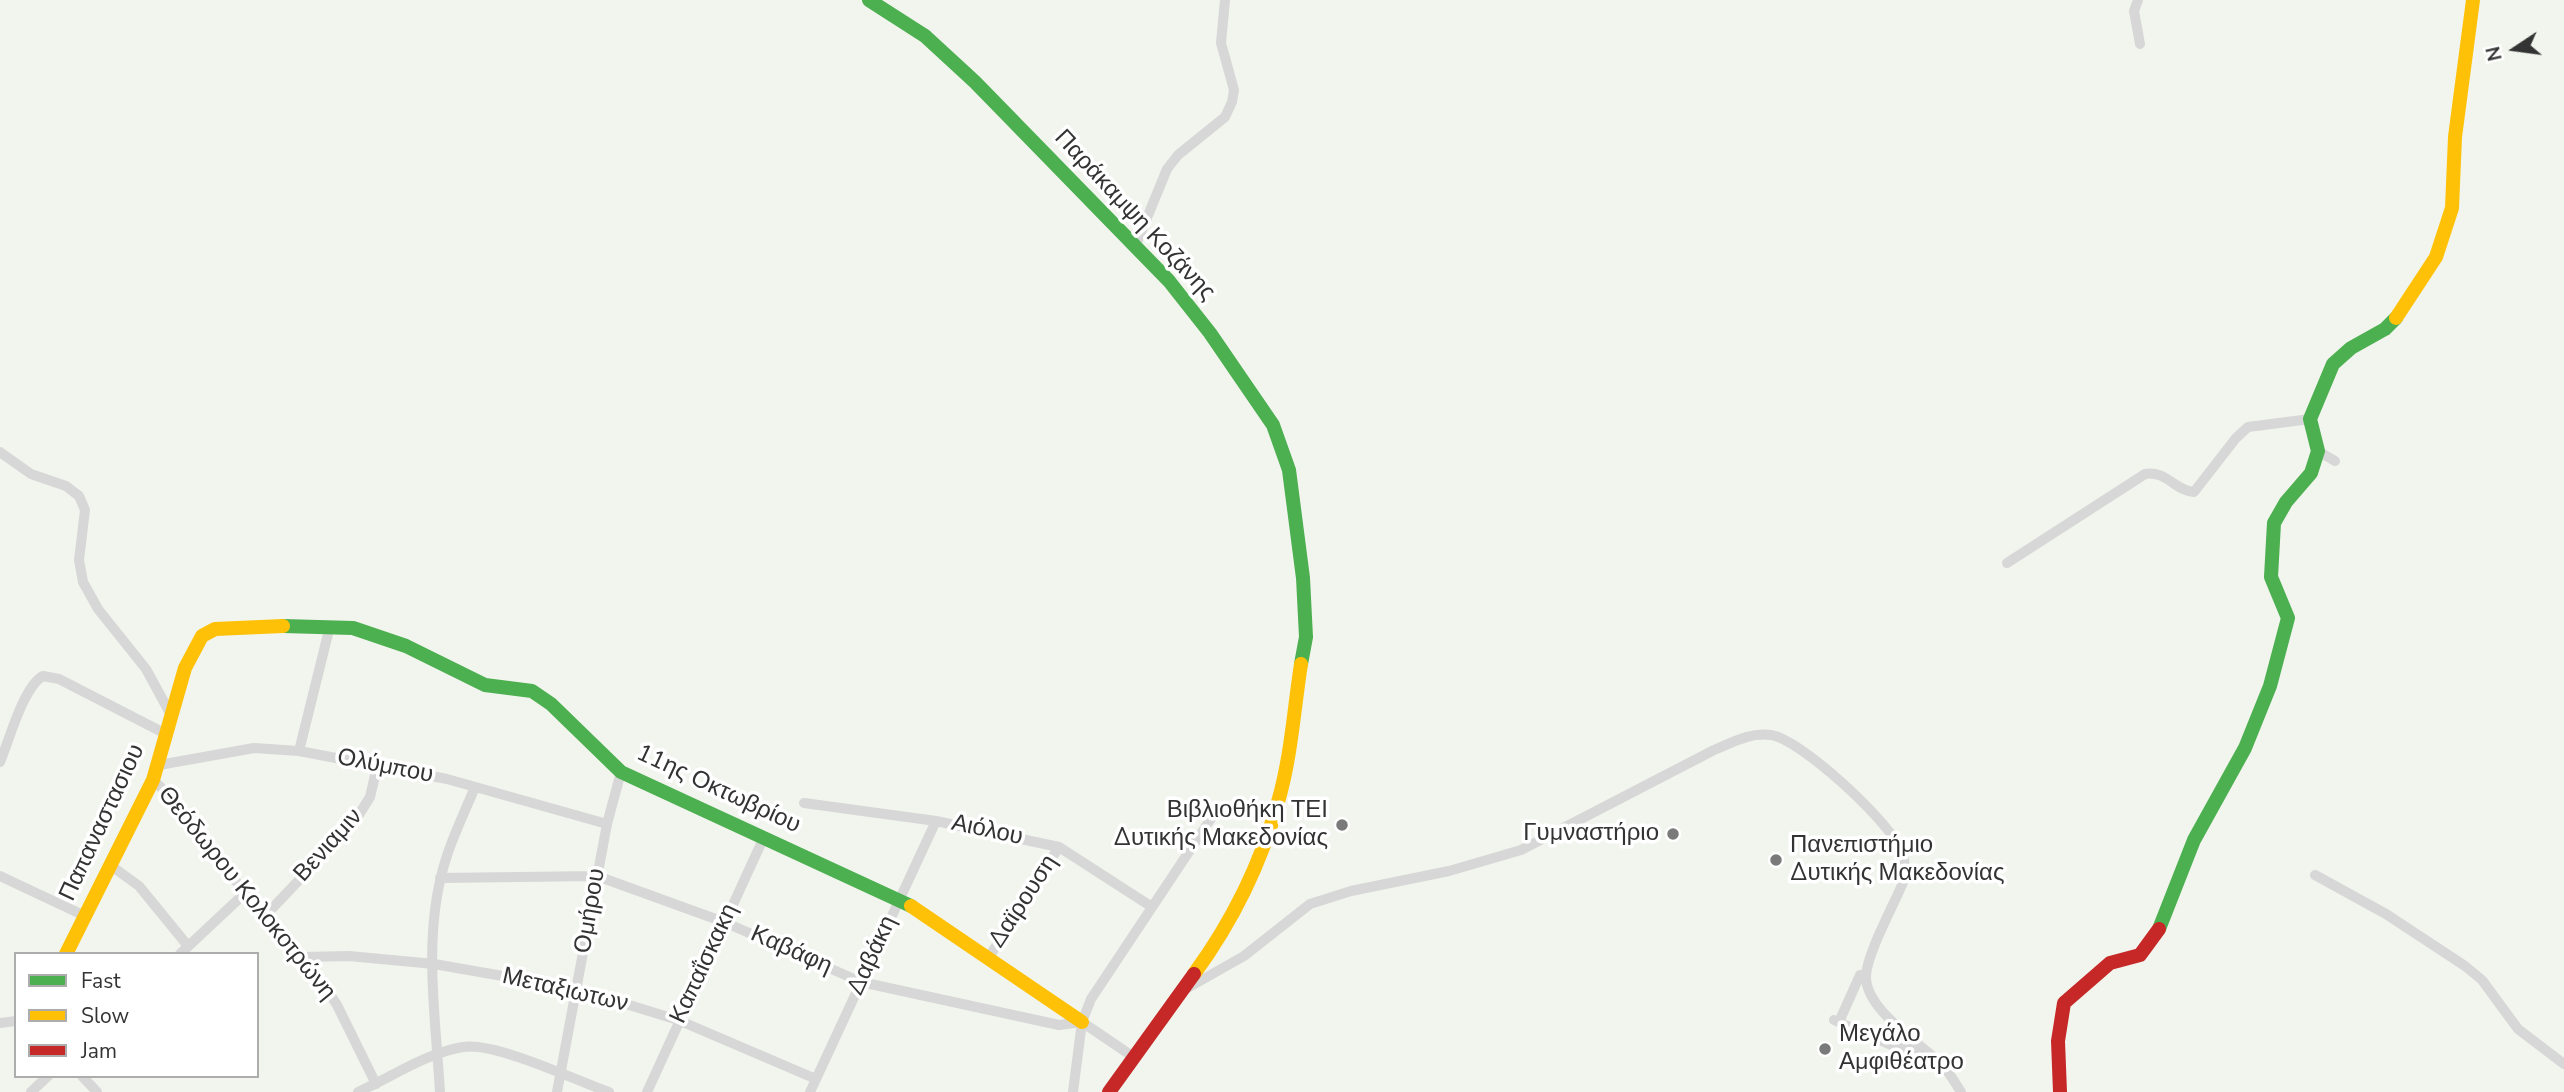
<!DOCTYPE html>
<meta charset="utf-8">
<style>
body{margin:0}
#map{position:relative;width:2564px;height:1092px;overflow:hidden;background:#fff;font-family:"Nunito Sans",sans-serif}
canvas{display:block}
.legend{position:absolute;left:14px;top:952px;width:245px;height:126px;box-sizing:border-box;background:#fff;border:2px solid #adadad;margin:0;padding:9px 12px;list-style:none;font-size:21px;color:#333}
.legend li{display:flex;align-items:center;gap:14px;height:35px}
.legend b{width:35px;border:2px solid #adadad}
.north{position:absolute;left:2480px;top:14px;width:70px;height:70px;-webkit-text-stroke:5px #fff;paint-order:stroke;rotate:257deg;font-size:19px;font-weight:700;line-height:28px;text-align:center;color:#333}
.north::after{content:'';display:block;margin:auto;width:24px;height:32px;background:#333;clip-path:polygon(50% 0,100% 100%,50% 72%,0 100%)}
</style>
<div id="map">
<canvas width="2564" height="1092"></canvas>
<ul class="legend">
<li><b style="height:9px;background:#4caf50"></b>Fast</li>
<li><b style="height:9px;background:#ffc107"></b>Slow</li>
<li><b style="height:9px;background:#c62828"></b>Jam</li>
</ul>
<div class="north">N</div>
</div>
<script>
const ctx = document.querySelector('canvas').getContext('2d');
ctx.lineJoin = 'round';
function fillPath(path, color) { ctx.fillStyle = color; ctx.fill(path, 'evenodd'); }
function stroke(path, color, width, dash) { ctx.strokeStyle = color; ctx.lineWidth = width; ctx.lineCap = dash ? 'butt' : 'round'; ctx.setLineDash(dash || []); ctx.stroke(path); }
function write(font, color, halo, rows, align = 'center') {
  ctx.font = font + ' "Nunito Sans",sans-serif'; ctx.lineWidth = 7; ctx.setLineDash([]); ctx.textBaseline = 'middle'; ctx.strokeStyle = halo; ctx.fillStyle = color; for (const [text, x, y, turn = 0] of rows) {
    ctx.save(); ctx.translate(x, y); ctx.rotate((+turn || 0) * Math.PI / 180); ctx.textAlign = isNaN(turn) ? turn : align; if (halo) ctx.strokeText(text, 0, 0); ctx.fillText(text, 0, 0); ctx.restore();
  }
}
const green = new Path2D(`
 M0,0H2564V1092H0ZM16,954H257V1076H16Z`);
const street = new Path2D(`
 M2138,0L2134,11L2140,44
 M1135,247L1167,169L1178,155L1225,117L1232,102L1234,90L1221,43L1225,0
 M2318,451L2335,461
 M0,452L31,474L66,486L79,496L85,510L79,560L83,582L98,609L146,669L171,715
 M2007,563L2145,474C2166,470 2175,491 2194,492L2236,438L2248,427L2310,419
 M299,751L330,626
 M0,762C9,741 23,687 43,676L59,679L168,735
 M159,765L254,748L299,751L447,779L607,824
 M153,780L172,798L245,893L318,976L337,1005L376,1084
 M804,803L936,821L1059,847L1152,907
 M110,865L139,886L188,946
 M2315,875L2386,914L2465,966L2482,980L2518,1029L2564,1064
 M0,876L85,916
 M440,878L597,876L724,922L861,982L1059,1025L1082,1022L1135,1058
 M265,916L355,821L370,797L377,767
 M180,954L245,893
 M302,957L349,956L434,964L577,989L678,1020L816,1079
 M989,957L1059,847
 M1184,990L1244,956L1310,904L1351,891L1449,871L1521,850L1714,750C1733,742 1751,732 1771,735C1802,740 1887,820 1900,848C1905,858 1906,869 1904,880C1895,903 1867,953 1866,976C1865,1010 1922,1044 1942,1065C1950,1073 1955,1083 1961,1092
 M1834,1020L1898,1048H1919
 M1839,1022L1860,975L1866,976
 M0,1023L16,1021
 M82,1076L97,1092
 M31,1092L48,1076
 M358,1092C392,1077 426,1053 463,1047C496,1042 575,1080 609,1092
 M440,1092C436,1023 424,945 441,877C448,846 463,816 475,787
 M557,1092L607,824L621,772
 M647,1092L764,837
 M810,1092L936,821
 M1073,1092L1082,1022L1091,999L1212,817`);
const fast = new Path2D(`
 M869,0L925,36L975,82L1169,281L1210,333L1273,425L1289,470L1303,578L1306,637L1301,664
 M283,626L353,628L406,646L485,685L532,691L551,704L621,772L911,906
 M2159,929L2194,840L2245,748L2270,686L2288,618L2271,577L2274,523L2286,502L2311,473L2318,451L2310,419L2333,364L2351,348L2385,329L2396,318`);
const slow = new Path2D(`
 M2396,318L2436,257L2452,208L2455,137L2473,0
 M911,906L1082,1022
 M66,954L153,780L185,668L202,636L215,629L283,626
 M1194,974C1232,922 1261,863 1278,802C1291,758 1294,709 1301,664`);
const jam = new Path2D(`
 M1109,1092L1194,974
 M2060,1092L2058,1041L2064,1003L2110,963L2140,955L2159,929`);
const markers = [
 [1342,825,7,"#7a7a7a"],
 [1673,834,7,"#7a7a7a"],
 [1776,860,7,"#7a7a7a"],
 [1825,1049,7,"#7a7a7a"]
];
const streetNames = [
 ["Παράκαμψη Κοζάνης",1134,216,47],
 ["Ολύμπου",385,767,11],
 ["11ης Οκτωβρίου",718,790,25],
 ["Παπαναστασιου",103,823,-65],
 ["Αιόλου",987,831,12],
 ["Βενιαμιν",329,846,-48],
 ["Θεόδωρου Κολοκοτρώνη",246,894,51],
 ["Δαϊρουση",1024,902,-57],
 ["Ομήρου",591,911,-80],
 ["Καβάφη",791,951,24],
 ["Δαβάκη",873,956,-65],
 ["Καπαΐσκακη",705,964,-65],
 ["Μεταξιωτων",565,991,13]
];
const poiNames = [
 ["Βιβλιοθήκη ΤΕΙ",1328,811],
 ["Δυτικής Μακεδονίας",1328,839],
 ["Γυμναστήριο",1659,834],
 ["Πανεπιστήμιο",1790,846,"left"],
 ["Δυτικής Μακεδονίας",1790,874,"left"],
 ["Μεγάλο",1839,1035,"left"],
 ["Αμφιθέατρο",1839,1063,"left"]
];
fillPath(green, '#f1f5ed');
stroke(street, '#d7d7d7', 10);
stroke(fast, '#4caf50', 14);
stroke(slow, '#ffc107', 14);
stroke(jam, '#c62828', 14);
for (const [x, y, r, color] of markers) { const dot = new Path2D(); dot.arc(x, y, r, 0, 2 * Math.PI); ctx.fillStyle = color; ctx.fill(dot); stroke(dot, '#fff', 2.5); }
write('24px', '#333', '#fff', streetNames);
write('24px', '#333', '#fff', poiNames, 'right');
</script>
